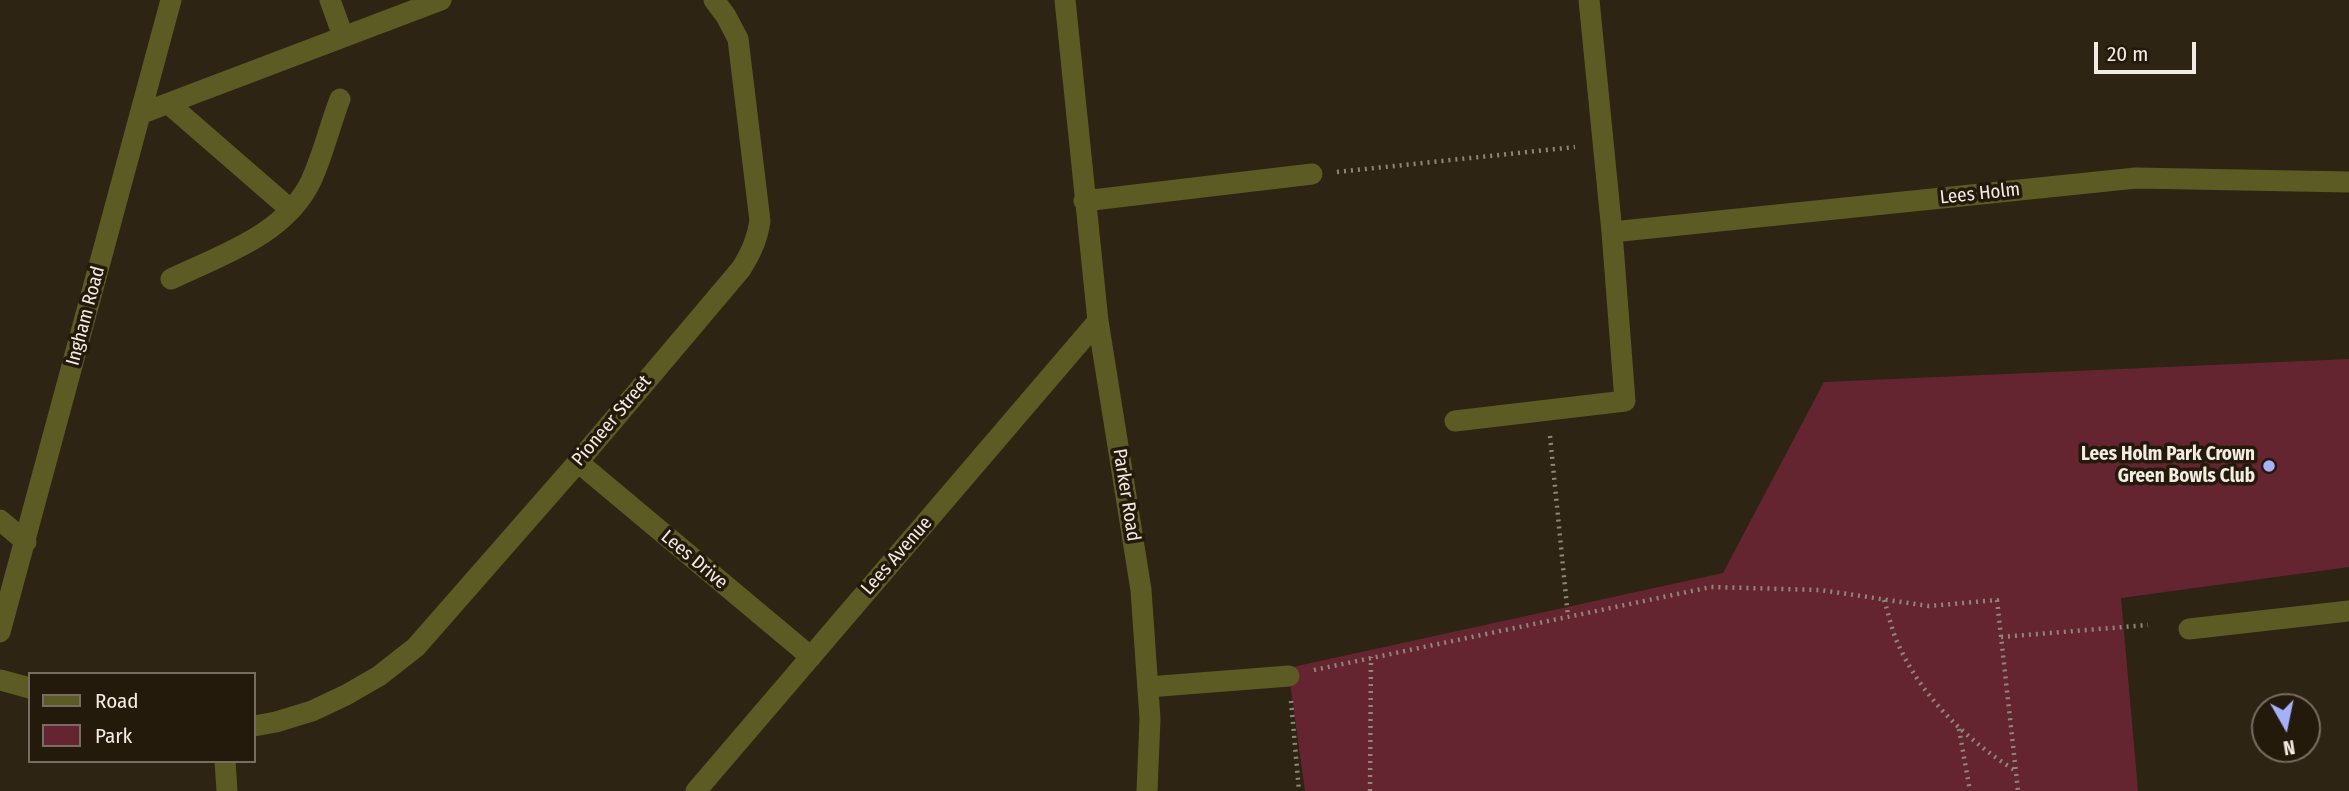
<!DOCTYPE html>
<style>
body{margin:0}
#map{position:relative;width:2349px;height:791px;overflow:hidden;background:#2e2414;font-family:"Fira Sans Condensed",sans-serif}
canvas{display:block}
.legend{position:absolute;left:28px;top:672px;width:228px;height:91px;box-sizing:border-box;background:#241a0b;border:2px solid #776e61;margin:0;padding:9px 12px;list-style:none;font-size:21px;color:#f3ece2}
.legend li{display:flex;align-items:center;gap:14px;height:35px}
.legend b{width:35px;border:2px solid #776e61}
.north{position:absolute;left:2251px;top:693px;width:70px;height:70px;box-sizing:border-box;background:#241a0b;border:2px solid #776e61;border-radius:50%;rotate:171deg;font-size:19px;font-weight:700;line-height:28px;text-align:center;color:#f3ece2}
.north::after{content:'';display:block;margin:auto;width:24px;height:32px;background:#a5b1fc;clip-path:polygon(50% 0,100% 100%,50% 72%,0 100%)}
.scale{position:absolute;left:2094px;top:42px;width:102px;height:32px;box-sizing:border-box;border:4px solid #f3ece2;border-top:0;padding-left:9px;font-size:21px;line-height:24px;white-space:nowrap;color:#f3ece2;-webkit-text-stroke:5px #241a0b;paint-order:stroke}
</style>
<div id="map">
<canvas width="2349" height="791"></canvas>
<ul class="legend">
<li><b style="height:9px;background:#5c5b23"></b>Road</li>
<li><b style="height:19px;background:#652530"></b>Park</li>
</ul>
<div class="north">N</div>
<div class="scale">20 m</div>
</div>
<script>
const ctx = document.querySelector('canvas').getContext('2d');
ctx.lineJoin = 'round';
function fillPath(path, color) { ctx.fillStyle = color; ctx.fill(path, 'evenodd'); }
function stroke(path, color, width, dash) { ctx.strokeStyle = color; ctx.lineWidth = width; ctx.lineCap = dash ? 'butt' : 'round'; ctx.setLineDash(dash || []); ctx.stroke(path); }
function write(font, color, halo, rows, align = 'center') {
  ctx.font = font + ' "Fira Sans Condensed",sans-serif'; ctx.lineWidth = 7; ctx.setLineDash([]); ctx.textBaseline = 'middle'; ctx.strokeStyle = halo; ctx.fillStyle = color; for (const [text, x, y, turn = 0] of rows) {
    ctx.save(); ctx.translate(x, y); ctx.rotate((+turn || 0) * Math.PI / 180); ctx.textAlign = isNaN(turn) ? turn : align; if (halo) ctx.strokeText(text, 0, 0); ctx.fillText(text, 0, 0); ctx.restore();
  }
}
const green = new Path2D(`
 M2349,359V567L2121,598L2138,791H1305L1288,668L1723,573L1824,382Z`);
const path = new Path2D(`
 M1337,172L1575,147
 M1550,436L1568,617
 M1884,600C1889,615 1892,632 1899,646C1923,699 1968,741 2016,771
 M2001,637L2148,625
 M1314,670L1711,587L1820,590L1929,606L1997,600L2018,791
 M1291,701L1299,791
 M1959,729L1970,791
 M1370,791L1371,657`);
const minor = new Path2D(`
 M330,0L343,36
 M1065,0L1098,321L1141,590L1150,719L1147,791
 M1589,0L1612,232L2136,178L2349,182
 M169,104L291,210
 M140,114L441,0
 M1084,201L1312,174
 M171,279C221,255 285,235 311,181C323,155 330,125 340,99
 M1455,421L1625,401L1612,232
 M578,462L811,657
 M0,520L26,542
 M2189,629L2349,611
 M0,632L171,0
 M0,680L30,688
 M1148,687L1289,676
 M254,726L276,722L312,711L346,695L379,676L416,647L578,462L741,269C751,253 757,240 760,221L738,39L726,16L714,0
 M225,761L227,791
 M696,791L1098,321`);
const markers = [
 [2269,466,7,"#a5b1fc"]
];
const streetNames = [
 ["Lees Holm",1980,194,-6],
 ["Ingham Road",86,316,-75],
 ["Pioneer Street",612,421,-50],
 ["Parker Road",1126,495,81],
 ["Lees Avenue",897,556,-49],
 ["Lees Drive",694,560,40]
];
const poiNames = [
 ["Lees Holm Park Crown",2255,455],
 ["Green Bowls Club",2255,477]
];
fillPath(green, '#652530');
stroke(path, '#8e8679', 4.5, [2, 5]);
stroke(minor, '#5c5b23', 21);
for (const [x, y, r, color] of markers) { const dot = new Path2D(); dot.arc(x, y, r, 0, 2 * Math.PI); ctx.fillStyle = color; ctx.fill(dot); stroke(dot, '#241a0b', 2.5); }
write('19px', '#f3ece2', '#241a0b', streetNames);
write('bold 19px', '#f3ece2', '#241a0b', poiNames, 'right');
</script>
